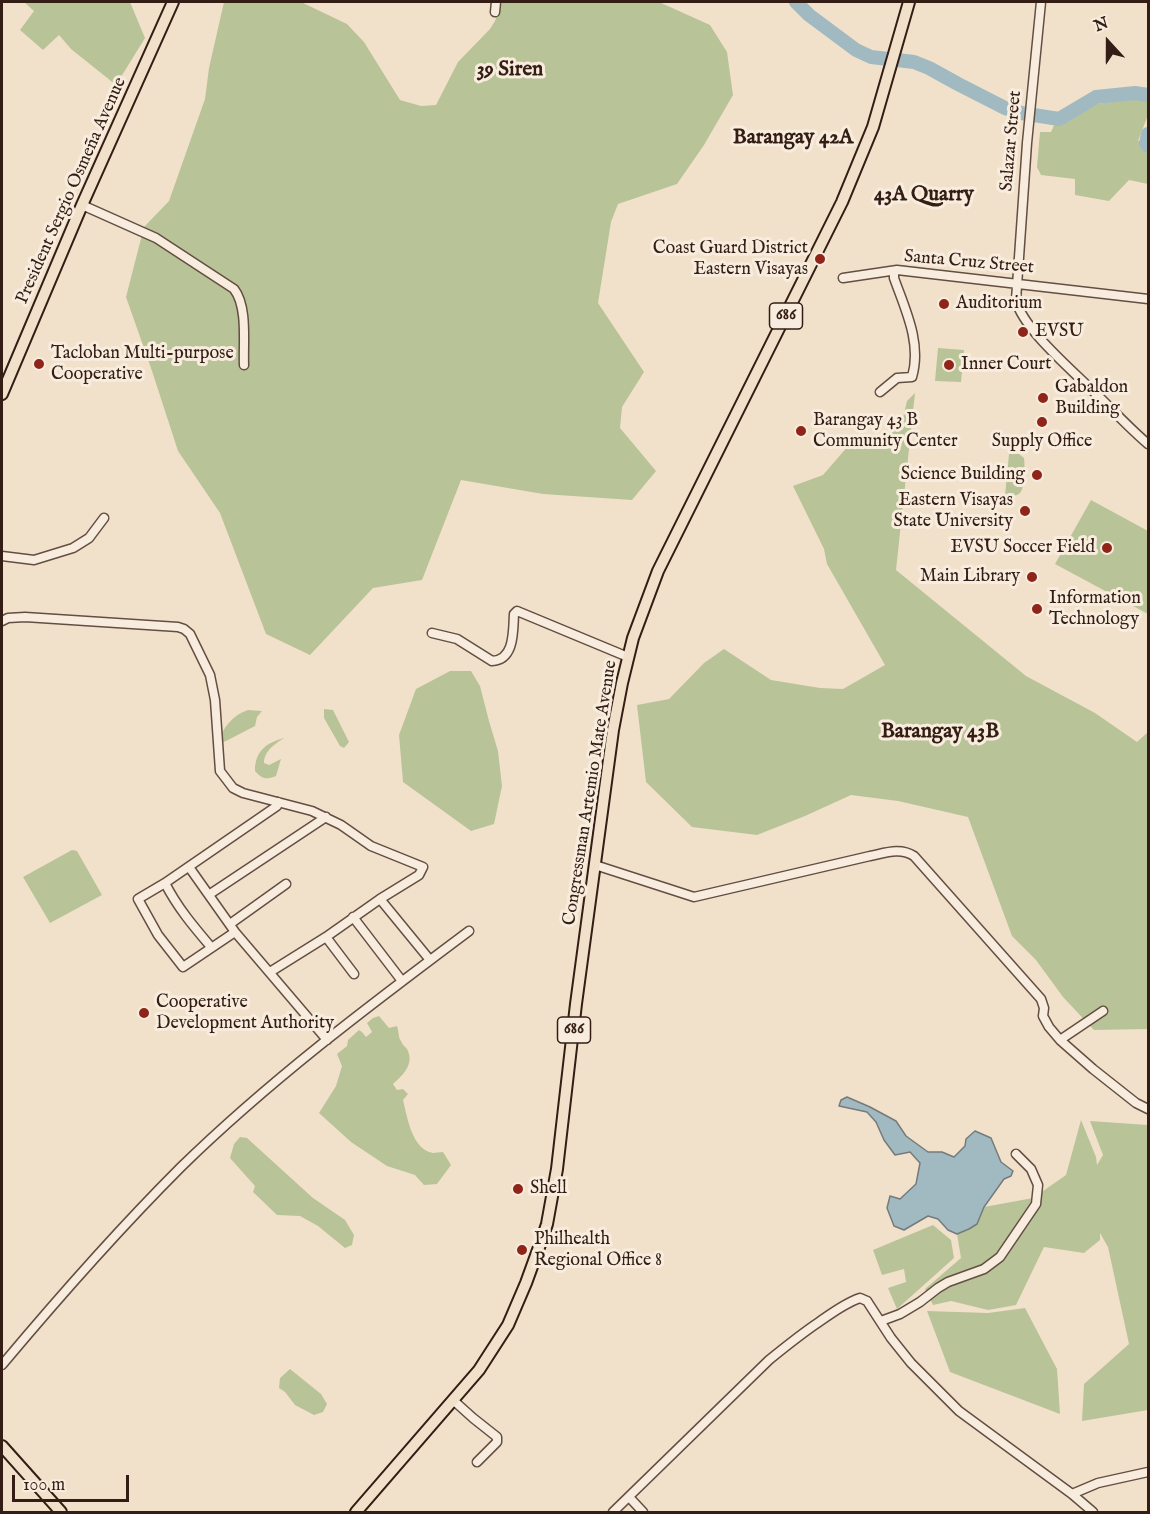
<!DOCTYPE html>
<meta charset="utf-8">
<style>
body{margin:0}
#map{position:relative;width:1150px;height:1514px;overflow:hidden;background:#f2e1ca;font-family:"IM FELL English",serif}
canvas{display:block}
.frame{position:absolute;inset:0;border:3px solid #331d14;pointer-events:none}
.north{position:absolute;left:1078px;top:12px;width:60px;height:60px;-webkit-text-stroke:4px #f7ecdd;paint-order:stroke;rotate:339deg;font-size:16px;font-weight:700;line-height:24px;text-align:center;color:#331d14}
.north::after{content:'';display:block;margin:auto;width:21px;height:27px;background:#331d14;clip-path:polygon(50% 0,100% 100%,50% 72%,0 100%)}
.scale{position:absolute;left:12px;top:1475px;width:117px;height:27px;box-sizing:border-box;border:3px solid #331d14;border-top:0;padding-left:8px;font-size:18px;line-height:21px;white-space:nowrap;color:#331d14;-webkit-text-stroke:4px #f7ecdd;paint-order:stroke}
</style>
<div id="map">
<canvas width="1150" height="1514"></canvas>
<div class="frame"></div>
<div class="north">N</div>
<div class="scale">100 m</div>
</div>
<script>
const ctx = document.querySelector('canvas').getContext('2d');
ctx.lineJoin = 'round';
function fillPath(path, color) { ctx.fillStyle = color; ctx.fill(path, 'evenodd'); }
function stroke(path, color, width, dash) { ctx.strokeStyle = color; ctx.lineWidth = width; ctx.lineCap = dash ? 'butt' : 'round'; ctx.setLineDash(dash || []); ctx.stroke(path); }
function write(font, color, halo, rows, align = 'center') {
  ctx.font = font + ' "IM FELL English",serif'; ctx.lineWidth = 6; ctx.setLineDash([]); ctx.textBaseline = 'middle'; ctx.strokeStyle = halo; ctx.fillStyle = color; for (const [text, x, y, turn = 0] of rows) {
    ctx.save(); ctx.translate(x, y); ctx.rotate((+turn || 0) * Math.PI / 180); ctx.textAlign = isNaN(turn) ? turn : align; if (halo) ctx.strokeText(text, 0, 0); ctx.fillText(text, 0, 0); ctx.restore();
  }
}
const green = new Path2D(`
 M24,2H130L145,38L116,85L71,49L59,35L43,50L20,30L34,11Z
 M224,2H301L347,24L364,42L400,100L421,106L436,105L458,62L490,29L495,21L502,2H659L710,25L727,52L733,95L704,145L677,184L618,204L611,222L598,303L644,372L622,407L620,428L656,471L632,500L543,494L461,480L422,580L373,588L310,655L266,634L220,513L178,451L152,371L126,297L144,227L169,201L205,99L209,68Z
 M1145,98L1148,101V115L1138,141H1142L1147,135L1148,136V184L1129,180L1109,201L1075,195V179L1041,175L1037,167L1040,132H1051L1055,123L1088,105Z
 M938,348L964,350L961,382L935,381Z
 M915,393L896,570L1026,676L1095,713L1137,742L1148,732V1029L1094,1030L1063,997L1036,960L1012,936L968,817L898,801L851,795L805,816L757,835L692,827L646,782L637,705L669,699L704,663L724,649L771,680L820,688L843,689L885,665L827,564L824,549L793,486L823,475L849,445L878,439L901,426L907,401Z
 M1009,454H1019L1024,458C1025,466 1025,488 1020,493C1016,497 1010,496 1005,496Z
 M1091,500L1148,531V614L1055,564Z
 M450,671H471L480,686L489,721L498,751L502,786L494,824L471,831L403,782L399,735L416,689Z
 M324,709L333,710L349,742L344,748L340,746L324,718Z
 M248,710L262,711L257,717L255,726L226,741L217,744C223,728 232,715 248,710Z
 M284,738C275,744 264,751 264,763L269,765L281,759L276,776C266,780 262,779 255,771C255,751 266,743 284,738Z
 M72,850L77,851L102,895L50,923L23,877Z
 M379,1016L389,1028L397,1026C399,1031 398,1037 401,1041C403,1046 404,1045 407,1049C415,1064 403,1075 393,1084L397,1090L403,1089L408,1094L403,1100C407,1116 412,1150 433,1153C436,1153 439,1152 443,1152L451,1165L437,1184L424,1185L415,1175L387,1166L351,1142L319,1113L336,1086L342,1066L337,1054L347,1046L348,1040L359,1030L362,1032L366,1037L372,1032L367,1023L373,1018Z
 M1081,1120L1096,1157L1097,1165L1103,1155L1090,1121L1148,1125V1410L1082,1421L1084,1384L1129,1344L1108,1247L1100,1233V1240L1084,1253L1044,1247L1016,1305L988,1310L951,1301L933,1305L925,1289L961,1258L957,1234C975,1227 977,1224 984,1207L1033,1198L1066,1175Z
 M240,1137L247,1138L313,1198L345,1220L354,1235L352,1245L345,1248L318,1226L300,1216L277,1215L253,1192L255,1186L230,1158L234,1144Z
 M933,1225L951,1240L954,1258L897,1309L888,1288L906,1282L904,1269L882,1275L873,1250Z
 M1025,1308L1057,1369L1060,1414L950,1372L927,1311L988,1313Z
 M290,1369L321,1394L327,1404L323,1412L314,1415L295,1405L285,1392L279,1388L280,1378Z`);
const water = new Path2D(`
 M847,1097L870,1107L896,1121L906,1136L928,1152H942L954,1157L965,1146L966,1139L975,1131L991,1138L1001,1162L1013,1171L1011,1176L1004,1179L984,1207L977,1224L969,1229L957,1234L948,1230L938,1219L928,1216L904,1230L894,1226L887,1208L890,1196L900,1199L916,1184L920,1163L910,1152L895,1155L884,1140L876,1122L867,1112L839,1106L841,1100Z`);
const river = new Path2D(`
 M796,2L809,15L856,50L871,57L914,62L929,68L958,84L1005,108L1021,113L1059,119L1096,97L1135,93L1148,95
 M1148,134L1146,143L1148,146`);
const minor = new Path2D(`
 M1041,2L1027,143L1016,300C1022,328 1073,371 1094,392C1112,409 1129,428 1148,444
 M495,12L496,2
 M82,205L156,238L234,289C248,307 243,344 244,365
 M843,278L897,270
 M880,392L897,378L912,377C922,343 905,309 894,278V273L897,270L1148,299
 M2,556L34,560L73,548L89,538L104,518
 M2,621L8,618L25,617L178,627L184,629L190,634L210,675L215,700L220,771L233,788L243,793L312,811L341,825L371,846L423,867L419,875L380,899L326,937L270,972
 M432,633L457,639L492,661C515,660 513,630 514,614L517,611L628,657
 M595,865L694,897L870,856C885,853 900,847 914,856L1041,999L1044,1008L1043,1016L1049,1027L1060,1040L1093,1069L1136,1103L1148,1109
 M189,867L235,932L327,1040
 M165,883C177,907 194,927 211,947
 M210,894L326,817
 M380,899L430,960
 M353,917L402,981
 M230,924L286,884
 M235,932L183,967L158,935L138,899L165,883L277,806L278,802
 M326,937L354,974
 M1060,1040L1103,1011
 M881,1321L900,1314L920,1302L938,1288L948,1282L984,1269L1000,1257L1036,1204L1038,1185L1031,1169L1016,1154
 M2,1365C59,1297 118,1230 181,1167C269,1081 370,1005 469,931
 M453,1400L473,1418L497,1437V1442L477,1462
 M1072,1494L1098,1483L1148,1472
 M629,1497L643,1512
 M613,1512L769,1360C785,1347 801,1334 819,1322C832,1313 845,1303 860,1298L867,1301L891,1338L911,1363L959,1411L1072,1494L1093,1512`);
const major = new Path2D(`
 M2,394L82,205L173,2
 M2,1446L61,1512
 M356,1512L479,1370L508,1325L526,1283L542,1239L547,1224L557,1169L576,1004L613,730L622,683L633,638L658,571L842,202L873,127L909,2`);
const markers = [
 [820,259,6,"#8f2418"],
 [944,304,6,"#8f2418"],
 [1023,332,6,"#8f2418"],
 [39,364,6,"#8f2418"],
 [949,365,6,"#8f2418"],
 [1043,398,6,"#8f2418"],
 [1042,422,6,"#8f2418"],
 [801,431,6,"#8f2418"],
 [1037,475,6,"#8f2418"],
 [1025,511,6,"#8f2418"],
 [1107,548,6,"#8f2418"],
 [1032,577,6,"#8f2418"],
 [1037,609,6,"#8f2418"],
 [144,1013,6,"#8f2418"],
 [518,1189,6,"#8f2418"],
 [522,1250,6,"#8f2418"]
];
const shields = [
 [786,316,33],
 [574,1030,33]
];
const shieldNames = [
 ["686",786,316],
 ["686",574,1030]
];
const streetNames = [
 ["Salazar Street",1012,141,-85],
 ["President Sergio Osmeña Avenue",72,191,-66],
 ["Santa Cruz Street",969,263,5],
 ["Congressman Artemio Mate Avenue",591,793,-81]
];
const poiNames = [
 ["Coast Guard District",808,249,"right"],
 ["Eastern Visayas",808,270,"right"],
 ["Auditorium",956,304],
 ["EVSU",1035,332],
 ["Tacloban Multi-purpose",51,354],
 ["Cooperative",51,375],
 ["Inner Court",961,365],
 ["Gabaldon",1055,388],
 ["Building",1055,409],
 ["Barangay 43 B",813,421],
 ["Community Center",813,442],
 ["Supply Office",1042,442,"center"],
 ["Science Building",1025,475,"right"],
 ["Eastern Visayas",1013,501,"right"],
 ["State University",1013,522,"right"],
 ["EVSU Soccer Field",1095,548,"right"],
 ["Main Library",1020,577,"right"],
 ["Information",1049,599],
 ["Technology",1049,620],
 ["Cooperative",156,1003],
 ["Development Authority",156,1024],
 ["Shell",530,1189],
 ["Philhealth",534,1240],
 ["Regional Office 8",534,1261]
];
const quarterNames = [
 ["39 Siren",510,71],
 ["Barangay 42A",793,139],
 ["43A Quarry",924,196],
 ["Barangay 43B",940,733]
];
fillPath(green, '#b9c398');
fillPath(water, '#a1bac2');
stroke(water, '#757b7c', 1.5);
stroke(river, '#a1bac2', 14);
stroke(minor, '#634e42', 11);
stroke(major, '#331d14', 14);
stroke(minor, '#f7ecdd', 8);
stroke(major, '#f2e1ca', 10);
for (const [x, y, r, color] of markers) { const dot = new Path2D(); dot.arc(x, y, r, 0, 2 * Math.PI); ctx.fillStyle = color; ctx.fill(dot); stroke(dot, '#f7ecdd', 2); }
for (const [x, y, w] of shields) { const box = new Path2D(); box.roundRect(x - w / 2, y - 13, w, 26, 4.5); ctx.fillStyle = '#f7ecdd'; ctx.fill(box); stroke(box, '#331d14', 1.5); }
write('bold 16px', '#331d14', null, shieldNames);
write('18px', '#331d14', '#f7ecdd', streetNames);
write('18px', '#331d14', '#f7ecdd', poiNames, 'left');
write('bold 21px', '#331d14', '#f7ecdd', quarterNames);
</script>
